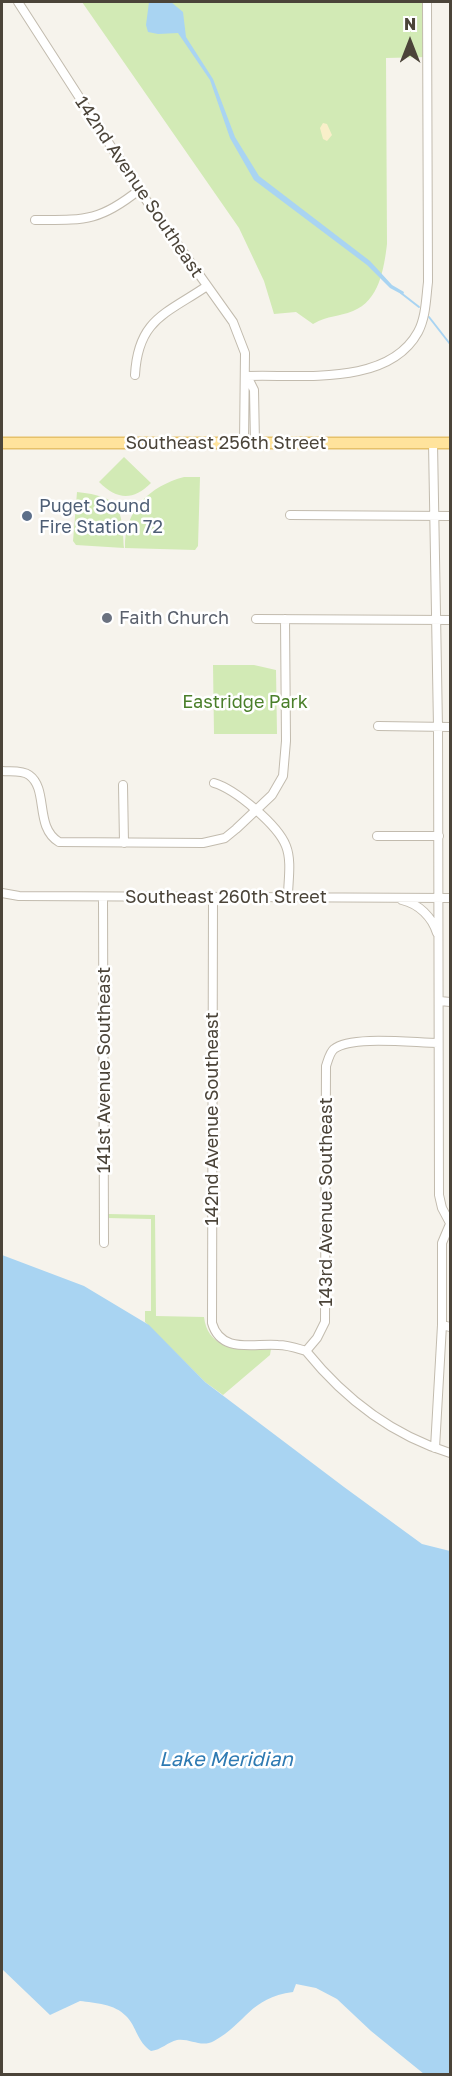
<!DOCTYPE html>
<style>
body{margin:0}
#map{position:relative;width:452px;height:2076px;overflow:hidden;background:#f6f3ec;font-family:"Golos Text",sans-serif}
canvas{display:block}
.frame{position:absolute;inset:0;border:3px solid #4b4439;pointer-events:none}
.north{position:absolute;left:380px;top:12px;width:60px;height:60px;-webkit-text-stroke:4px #fff;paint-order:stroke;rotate:0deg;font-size:16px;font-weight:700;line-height:24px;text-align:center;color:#4b4439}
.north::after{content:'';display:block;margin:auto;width:21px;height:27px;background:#4b4439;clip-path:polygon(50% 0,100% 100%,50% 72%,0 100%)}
</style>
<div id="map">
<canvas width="452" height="2076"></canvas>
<div class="frame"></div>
<div class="north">N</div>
</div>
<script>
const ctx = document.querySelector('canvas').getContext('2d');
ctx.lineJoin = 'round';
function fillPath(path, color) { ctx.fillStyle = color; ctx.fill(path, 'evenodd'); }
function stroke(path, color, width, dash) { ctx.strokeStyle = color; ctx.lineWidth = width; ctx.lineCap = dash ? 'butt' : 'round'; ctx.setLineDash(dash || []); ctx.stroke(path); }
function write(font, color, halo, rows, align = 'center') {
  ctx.font = font + ' "Golos Text",sans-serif'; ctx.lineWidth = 5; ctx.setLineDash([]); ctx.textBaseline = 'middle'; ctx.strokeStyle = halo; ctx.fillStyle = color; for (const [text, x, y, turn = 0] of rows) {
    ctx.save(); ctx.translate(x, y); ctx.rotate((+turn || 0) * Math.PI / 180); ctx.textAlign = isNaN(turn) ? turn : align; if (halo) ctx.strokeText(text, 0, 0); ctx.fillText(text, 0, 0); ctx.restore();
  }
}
const green = new Path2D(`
 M82,2H427V57L386,58L387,244C384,269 379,301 353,311C338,317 329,315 313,324L296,312L274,314L264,281L239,228Z
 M124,457L151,483C133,501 117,500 99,482Z
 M184,477H200L198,546L195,550L125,548C124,510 150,486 184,477Z
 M77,492C120,497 122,506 124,548L76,545L73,541Z
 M213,665H254L276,670L277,734H214Z
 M108,1214L155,1215L156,1316L204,1317C208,1352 244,1350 271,1349L270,1355L223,1395L205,1382L145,1322V1311H151V1219L107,1218Z`);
const sand = new Path2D(`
 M323,123L327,124L332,135L327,141L323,139L320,128Z`);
const water = new Path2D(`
 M149,2H171L183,12L186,37L213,79L235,137L259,176L370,261L392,285L404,292L403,295L390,288L367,265L254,180L230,138L210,80L178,33L158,34L148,32L146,25Z
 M2,1255L84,1286L149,1325L205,1382L344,1487L422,1544L450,1551V2074H424L371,2031L337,1999L316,1988L296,1984L293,1992C249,1998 247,2023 214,2041C201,2048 190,2038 177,2040C168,2042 161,2050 151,2051C137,2042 137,2027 126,2016C115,2004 95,2003 80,2001L50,2015L2,1969Z`);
const stream = new Path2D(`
 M401,293L419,307
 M429,317L450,344`);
const minor = new Path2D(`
 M18,2L139,190L233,322L245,353L244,443
 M35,220C84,220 99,222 139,190
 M135,375C138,319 166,314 207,286
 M247,376C300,374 388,387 418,332C426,317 426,298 428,282L427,2
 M247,376L254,390L255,443
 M433,443L438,727L439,1195L442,1208L450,1223
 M290,515L450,516
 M256,619L450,620
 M378,726L450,727
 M2,771C10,772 22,770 29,775C49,789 34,827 59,842L203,843L225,838L236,829L272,795L283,776L286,741L285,619
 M214,783C235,789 278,825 286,846C292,861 288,881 288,897
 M123,785L124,843
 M377,836H439
 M2,893L19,896L450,898
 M103,897L104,1243
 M213,897L212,1323C221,1354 253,1343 278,1345C288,1345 296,1348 306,1351
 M402,900C419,904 432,917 437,933
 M440,1001L450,1002
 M442,1325L450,1327
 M306,1351L317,1338L325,1322L326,1066C328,1060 330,1052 334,1049C351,1035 415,1043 438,1043
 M306,1351C344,1398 392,1435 450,1453
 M435,1448L442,1325V1243L450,1224`);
const major = new Path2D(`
 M2,443H450`);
const markers = [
 [27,516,6,"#5c6f8a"],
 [107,618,6,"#6b7280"]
];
const streetNames = [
 ["142nd Avenue Southeast",139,187,56],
 ["Southeast 256th Street",226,443],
 ["Southeast 260th Street",226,897],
 ["141st Avenue Southeast",104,1070,-90],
 ["142nd Avenue Southeast",212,1119,-90],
 ["143rd Avenue Southeast",326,1202,-90]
];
const serviceNames = [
 ["Puget Sound",39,506],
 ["Fire Station 72",39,527]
];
const worshipNames = [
 ["Faith Church",119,618]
];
const parkNames = [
 ["Eastridge Park",245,702]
];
const waterNames = [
 ["Lake Meridian",226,1760]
];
fillPath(green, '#d2eab5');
fillPath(sand, '#f9efc9');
fillPath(water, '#a9d4f2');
stroke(stream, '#a9d4f2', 2);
stroke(minor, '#c2bbae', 10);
stroke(major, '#e6c16a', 13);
stroke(minor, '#fff', 8);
stroke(major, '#ffe39c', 10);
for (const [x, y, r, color] of markers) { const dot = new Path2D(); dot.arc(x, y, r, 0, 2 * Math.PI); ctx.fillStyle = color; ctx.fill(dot); stroke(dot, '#fff', 2); }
write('18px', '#4b4439', '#fff', streetNames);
write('18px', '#4e5e75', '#fff', serviceNames, 'left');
write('18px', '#5b616d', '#fff', worshipNames, 'left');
write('18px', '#4a7f2a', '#fff', parkNames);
write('italic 20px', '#2e7ab2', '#fff', waterNames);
</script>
